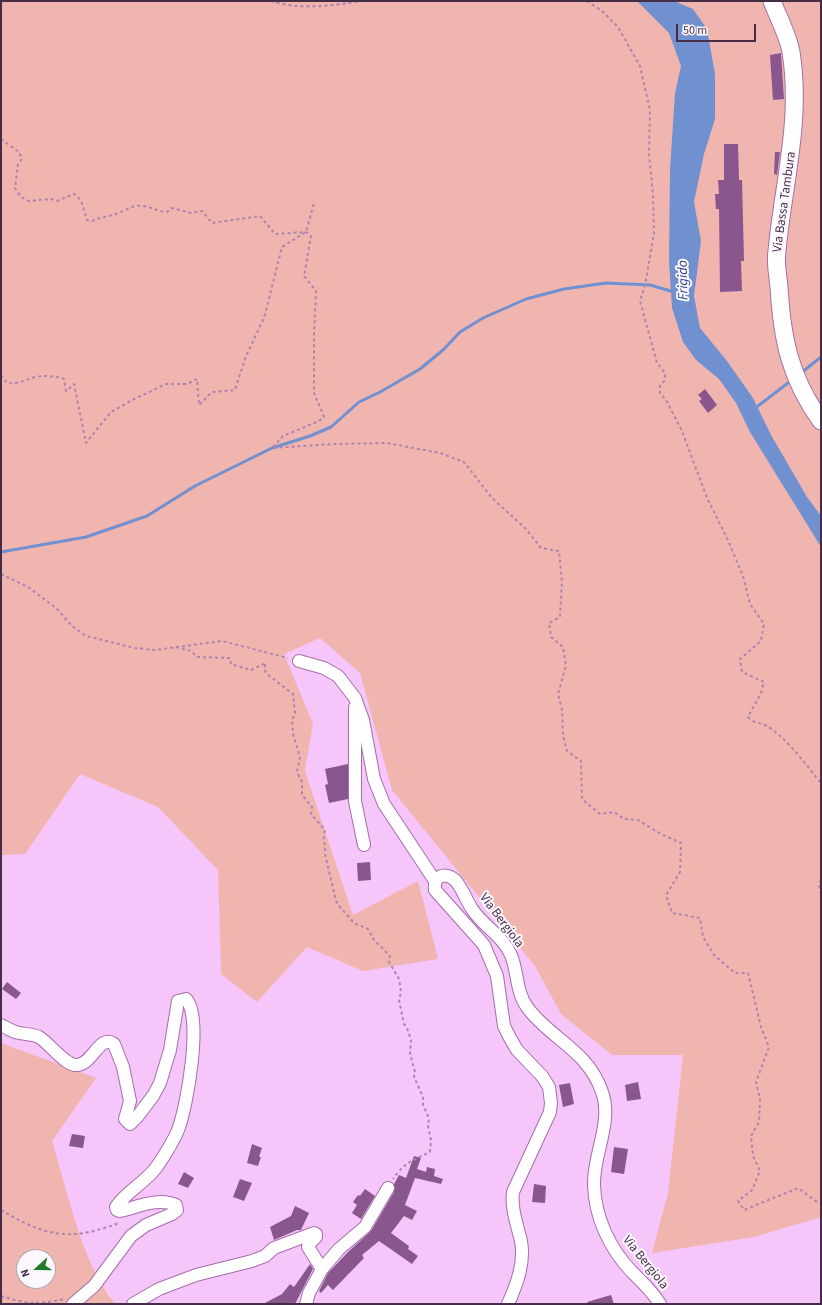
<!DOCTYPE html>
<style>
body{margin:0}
#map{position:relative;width:822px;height:1305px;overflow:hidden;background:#f6c5f9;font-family:"Source Sans 3",sans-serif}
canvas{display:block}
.frame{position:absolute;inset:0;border:2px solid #452d47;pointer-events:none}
.north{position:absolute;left:16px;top:1249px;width:40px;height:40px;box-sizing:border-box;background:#fdf7fe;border:1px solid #b3a6b5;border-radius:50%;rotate:249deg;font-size:11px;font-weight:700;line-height:16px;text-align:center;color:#452d47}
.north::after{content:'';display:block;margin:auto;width:14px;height:18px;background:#207926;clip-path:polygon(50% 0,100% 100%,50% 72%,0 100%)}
.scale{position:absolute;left:676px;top:24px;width:80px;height:18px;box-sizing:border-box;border:2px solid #452d47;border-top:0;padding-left:5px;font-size:12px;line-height:14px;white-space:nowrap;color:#452d47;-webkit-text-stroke:3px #fdf7fe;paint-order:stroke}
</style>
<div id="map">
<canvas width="822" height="1305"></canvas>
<div class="frame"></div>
<div class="north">N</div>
<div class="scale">50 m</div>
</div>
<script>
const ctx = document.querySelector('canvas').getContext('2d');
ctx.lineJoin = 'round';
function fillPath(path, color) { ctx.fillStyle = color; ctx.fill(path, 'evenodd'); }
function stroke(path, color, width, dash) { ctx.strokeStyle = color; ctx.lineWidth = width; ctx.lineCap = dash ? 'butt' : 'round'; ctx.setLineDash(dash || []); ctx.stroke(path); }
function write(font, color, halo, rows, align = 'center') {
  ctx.font = font + ' "Source Sans 3",sans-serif'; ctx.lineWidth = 4; ctx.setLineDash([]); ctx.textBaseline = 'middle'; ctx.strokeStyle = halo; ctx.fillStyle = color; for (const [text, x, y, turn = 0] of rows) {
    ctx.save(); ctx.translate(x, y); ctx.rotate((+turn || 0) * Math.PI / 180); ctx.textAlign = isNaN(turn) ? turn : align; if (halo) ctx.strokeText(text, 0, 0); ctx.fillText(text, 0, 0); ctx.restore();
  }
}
const green = new Path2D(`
 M1,1H821V1217L754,1237L652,1253L668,1193L683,1055H612L561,1014L535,966L392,790L360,673L320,638L284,654L313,724L305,771L353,915L418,881L438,959L363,971L307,947L257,1002L221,974L218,870L158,807L80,774L25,854L1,855Z
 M1,1043L96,1078L52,1141C66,1186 84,1271 116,1304H1ZM24,1257H48V1281H24Z`);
const water = new Path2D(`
 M637,1H674L693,9L707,29L715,74V119L704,154L694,202L701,241L694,296L700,328L727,361L753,398L771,435L807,497L821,516V547L750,432L736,403L719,379L696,360L683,342L672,308L669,262L670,169L675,93L681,66L669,33Z`);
const stream = new Path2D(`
 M801,373L821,357
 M754,409L788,383
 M1,552L86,537L147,516L195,486L272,448L310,436L331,427L359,402L380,392L420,369L443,350L460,332L483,318L526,299L564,289L606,283L650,285L674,292`);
const building = new Path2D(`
 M781,53L784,99L773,100L770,55Z
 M724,144H738L739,180H742L744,261H741L742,291L720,292L719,209H716L715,194H719L718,180H724Z
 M775,152H780L777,175L774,174Z
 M705,389L717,405L708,413L699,401L702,399L698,395Z
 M348,764V799L329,803L325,785L328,784L325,769Z
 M370,862L371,880L358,881L357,863Z
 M7,982L21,993L16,999L2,989Z
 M638,1082L641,1099L627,1101L625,1085Z
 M570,1083L574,1104L563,1107L559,1085Z
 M72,1134L85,1136L83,1148L69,1146Z
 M252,1144L262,1148L259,1157H261L258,1166L247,1163Z
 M614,1147L628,1149L624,1174L611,1172Z
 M414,1156L421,1158L417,1169L426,1172L427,1167L435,1169L434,1176L443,1179L441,1184L415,1178L405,1205L417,1211L412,1220L404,1216L391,1233L409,1246L408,1249L418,1256L412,1264L379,1241L362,1255L364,1258L333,1290L328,1285L321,1293L319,1291L328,1273L349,1251L371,1231L394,1192V1184L399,1175L406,1178Z
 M184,1172L194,1178L188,1188L178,1184Z
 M240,1179L252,1183L244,1201L233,1197Z
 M534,1184L546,1186L545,1203L532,1202Z
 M365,1189L375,1196L361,1219L352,1213L357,1205L353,1202L358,1195L360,1196Z
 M295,1206L309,1213L301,1230H297L274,1240L270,1227L291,1216Z
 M310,1264L313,1269L295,1304H263L282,1294L290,1284L294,1287Z
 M611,1295L614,1304H588L587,1302Z`);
const path = new Path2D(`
 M271,1C298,10 333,6 361,1
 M587,1L602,11L618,27L640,66L650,110L649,154L653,195L654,234L645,285L640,301L657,363L665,373V380L660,386V393L666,400L682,431L707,498L728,540L743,576L750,604L764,624L761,641L740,659L742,672L764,682L761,693L748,717C752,723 760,722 767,726C788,739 805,764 821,783
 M1,139L19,152L22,159L18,164L15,188L21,197L29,201L51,199L57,201L74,194L81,200L87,220L92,221C100,217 108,217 116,214C125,211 133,204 143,206C152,207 158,212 167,212L172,208L191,213L202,211L212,223L260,216L275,234L306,232L311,236L304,276L316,291L314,335V393L324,417L319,421L283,436L272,448L334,444L387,443L440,453L464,462L492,498L526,529L541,548L559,551L562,582L560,617L549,623L551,637L563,647L566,666L558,694L562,710L563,735L567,751L581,761L582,799L600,814L614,812L624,819L638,820L661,834L681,843L680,872L666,895L672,913L700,918L703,937L714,955L735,973H748L761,1027L769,1047L756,1082L760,1099L759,1122L751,1136L753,1156L760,1171L752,1190L738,1201L744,1210L798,1188L817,1202H821
 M1,375L7,383C20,384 24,380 35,377C44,375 56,376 64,379L66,391L74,384L86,443L111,412L130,401L166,384H187L197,379L199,405L212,392L235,390L246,356L264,318L282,247L306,232L314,203
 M1,574L28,587L56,608L72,626L86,636L135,648L155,650L222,641L288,658
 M176,647L191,651L197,657L230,658L231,664L251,670L266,663L264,669L267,674L293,694L295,713L292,720L293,734L300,757L297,772L302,782V795L312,807L311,814L325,830C322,839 326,845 325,854L336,901L339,906L354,923L368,929L374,940L390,956L389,962L399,979L401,992L399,1000L404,1024L407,1028L411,1040L410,1053L415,1072L414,1077L423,1097V1105L429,1118L428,1126L431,1140L430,1152C413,1160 404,1163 393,1179
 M821,880L819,885L821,895
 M1,1210C33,1229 59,1241 97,1230C104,1228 113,1226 120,1222
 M1,1296C27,1304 37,1305 64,1299`);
const street = new Path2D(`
 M299,661L324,668L338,676L355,698L363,720L374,779L384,804L435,881
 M355,707V801L364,845
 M1,1025C5,1027 10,1030 15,1032C22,1034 32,1034 39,1037C50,1044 63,1063 75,1065C92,1067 99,1033 114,1044L123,1067L130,1101L125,1119L130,1124L137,1117L153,1096L160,1083L170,1050L178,1001L186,999C203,1016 187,1107 178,1130C174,1140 162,1160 155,1169C144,1183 126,1192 116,1207L117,1210L120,1211C138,1207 158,1197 176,1205L177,1210L172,1214L146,1225L131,1236L94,1286L73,1304
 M133,1304L159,1289L196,1275L252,1261L265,1256L274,1248L314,1233L316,1234V1237L309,1244L308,1247L322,1269
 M306,1304L309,1293L322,1269L339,1249L365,1227L388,1188
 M508,1304C517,1284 525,1263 521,1241C517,1224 511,1209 513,1192L550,1112L551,1103L549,1087L542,1076L517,1050L510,1038L504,1026L497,976L484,945L435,890C433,876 445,871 455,880C463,889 466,900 472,909C483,926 503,936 511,955C518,972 516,992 527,1007C550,1039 588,1050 602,1092C613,1122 593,1154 594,1185C595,1218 610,1249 632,1272C642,1282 653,1292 660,1304`);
const secondary = new Path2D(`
 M772,1C778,17 788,35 791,52C802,120 783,185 777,251C775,263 778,276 779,287C782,339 790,378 821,421`);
const streetNames = [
 ["Via Bassa Tambura",785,202,-82],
 ["Via Bergiola",501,921,53],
 ["Via Bergiola",645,1263,51]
];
const waterNames = [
 ["Frigido",684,280,-91]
];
fillPath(green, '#f1b5b0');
fillPath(water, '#7190d0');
stroke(stream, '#7190d0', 3);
fillPath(building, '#89568e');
stroke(street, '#a56eaa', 14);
stroke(secondary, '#a56eaa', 19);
stroke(path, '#ac85ae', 2, [3, 3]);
stroke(street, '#fff', 12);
stroke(secondary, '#fff', 17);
write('13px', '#452d47', '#fdf7fe', streetNames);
write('italic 14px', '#1f3f8c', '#fdf7fe', waterNames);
</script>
